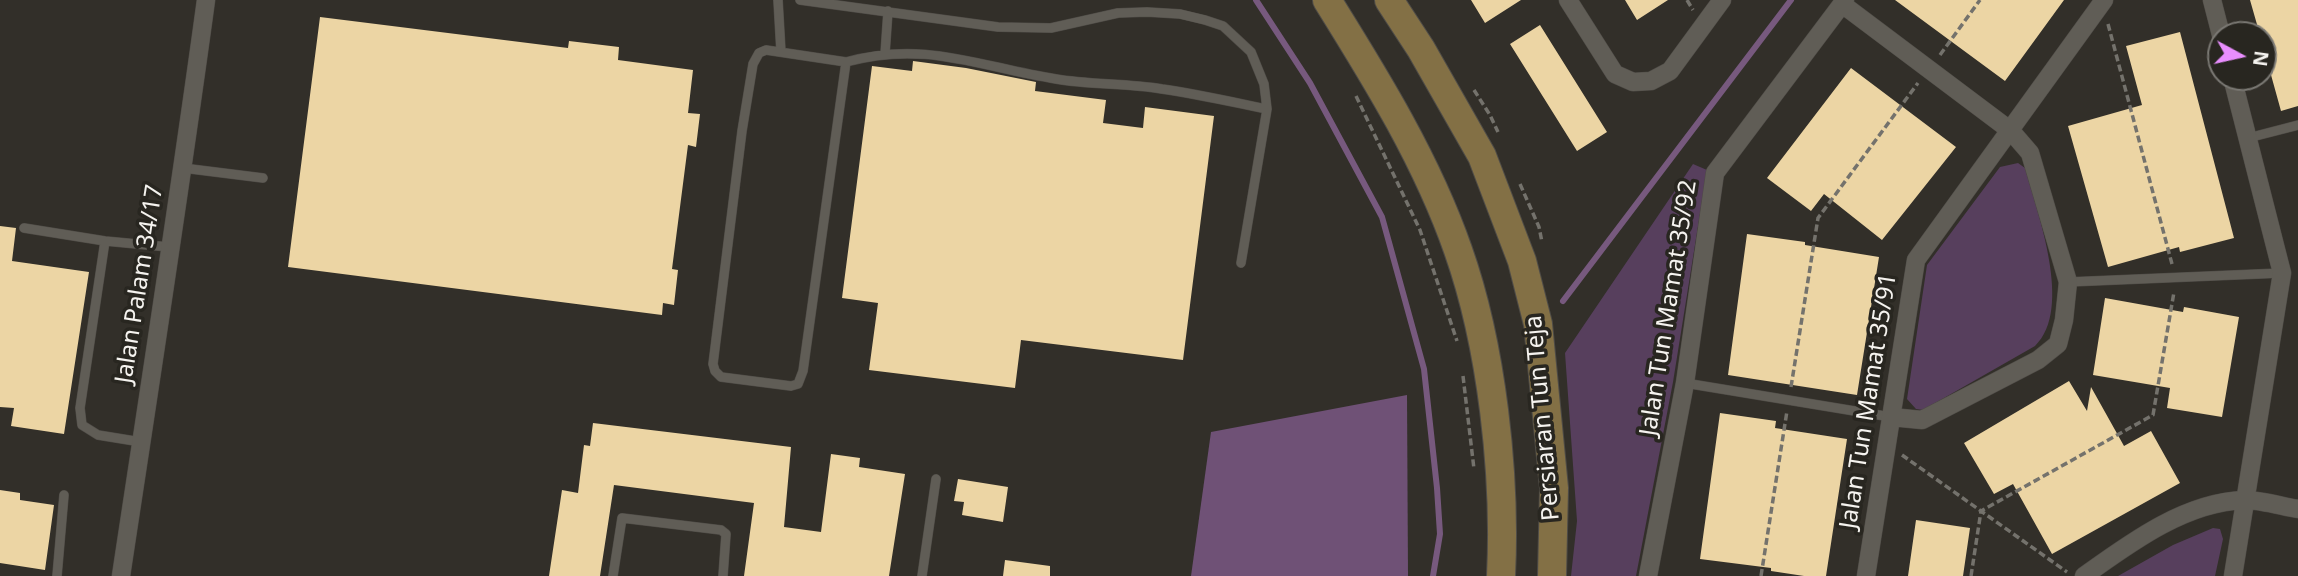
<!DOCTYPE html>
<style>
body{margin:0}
#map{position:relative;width:2298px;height:576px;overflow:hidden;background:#322f29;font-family:"Noto Sans",sans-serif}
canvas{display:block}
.north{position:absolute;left:2207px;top:21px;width:70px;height:70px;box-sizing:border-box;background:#282620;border:2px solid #7a7873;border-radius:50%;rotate:98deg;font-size:19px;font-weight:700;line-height:28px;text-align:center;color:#f5f3ef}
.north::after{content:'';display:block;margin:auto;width:24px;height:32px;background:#e98efe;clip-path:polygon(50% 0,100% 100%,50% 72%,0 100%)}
</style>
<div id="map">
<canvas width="2298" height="576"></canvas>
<div class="north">N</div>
</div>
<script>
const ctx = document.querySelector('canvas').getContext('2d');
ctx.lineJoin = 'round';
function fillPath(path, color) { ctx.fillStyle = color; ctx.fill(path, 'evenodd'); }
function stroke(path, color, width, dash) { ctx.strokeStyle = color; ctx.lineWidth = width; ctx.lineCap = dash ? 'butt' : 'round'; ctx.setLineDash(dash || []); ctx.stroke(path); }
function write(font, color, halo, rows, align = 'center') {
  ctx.font = font + ' "Noto Sans",sans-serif'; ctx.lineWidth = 7; ctx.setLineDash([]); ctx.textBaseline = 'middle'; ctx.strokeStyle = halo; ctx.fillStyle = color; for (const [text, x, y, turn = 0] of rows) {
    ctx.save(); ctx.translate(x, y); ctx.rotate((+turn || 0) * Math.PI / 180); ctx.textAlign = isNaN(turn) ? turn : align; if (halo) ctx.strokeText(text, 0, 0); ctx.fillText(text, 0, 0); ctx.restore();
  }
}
const green = new Path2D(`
 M2018,163L2025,168C2037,212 2074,309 2035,346L1923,410L1916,409L1907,399L1927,265L2000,167Z
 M1693,164L1707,170L1673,382L1636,576H1571L1577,521L1565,353Z
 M2213,528L2220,529L2223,539L2215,576H2118L2173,545Z`);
const forest = new Path2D(`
 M1407,395L1408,576H1191L1211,432Z`);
const stream = new Path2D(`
 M1256,0L1310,83L1382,217L1424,369L1437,488L1440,534L1433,576
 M1563,301L1791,0`);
const building = new Path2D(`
 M1471,0H1521L1485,23Z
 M1625,0H1668L1637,20Z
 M1895,0H2064L2005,81Z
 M2250,0H2298V106L2281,111L2263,46V35H2260Z
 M320,17L568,48L569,41L619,47L618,60L693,70L688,113L700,114L696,147L688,145L672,269L678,270L674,305L663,303L662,315L288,267Z
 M1540,25L1607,132L1577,151L1510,44Z
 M2180,32L2234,238L2180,252L2179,247L2108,267L2068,126L2142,105L2126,46Z
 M913,61L966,68L1036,82L1035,91L1106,100L1103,123L1143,128L1145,107L1214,116L1183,360L1021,340L1015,388L869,370L878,303L842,298L872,66L912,71Z
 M1851,68L1956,147L1882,240L1824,194L1811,211L1767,178Z
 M0,226L16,228L12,261L89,272L64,434L11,426L14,408L0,407Z
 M1747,234L1805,242V245L1879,257L1857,395L1728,375Z
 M2105,298L2183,312L2184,307L2239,317L2222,417L2167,408L2170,388L2093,375Z
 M2069,381L2087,411L2091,387L2124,446L2151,431L2180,483L2052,554L2013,484L1994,494L1964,443Z
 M1720,413L1776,421L1775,428L1847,439L1826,576H1804L1771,571V568L1700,559Z
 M593,423L791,447L784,527L821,532L831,454L860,458L859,467L905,474L889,576H744L754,503L614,485L600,576H549L562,490L578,493L584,445L590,446Z
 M958,479L1008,487L1003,522L962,515L964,502L954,501Z
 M0,490L20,493V500L54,505L45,570L0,563Z
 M1916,520L1970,528L1963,576H1908Z
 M1005,560L1050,566V576H1003Z`);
const path = new Path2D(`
 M1687,0L1693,10
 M2108,24L2172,264
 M1940,55L1980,0
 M1474,90L1490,115L1498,132
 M1356,96L1420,230L1457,341
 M1520,184L1539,227L1542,242
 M1463,376L1474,469
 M1791,387L1818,218L1918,83
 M1902,455L2067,572
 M1761,576L1787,411
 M1971,576L1981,511L2153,415L2174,292`);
const lane = new Path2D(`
 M778,0L781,52
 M800,0L998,27L1051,28L1118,13L1147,12L1180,14L1205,20L1223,26L1251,52L1264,84L1267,109L1241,263
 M766,50L846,62L803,371L798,384L791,386L721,377L715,371L713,364L742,131L753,64L759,53Z
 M885,54L888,11
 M846,62C926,40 979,67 1056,79C1091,85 1127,83 1162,89C1197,94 1232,102 1267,109
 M2248,138L2298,125
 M183,168L263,178
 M24,228L105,241L169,247
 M105,241L80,408L82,425L98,435L141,442
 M2068,282L2282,273
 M1685,383L1891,417
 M57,576L64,495
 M613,576L622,518L721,530L726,534L723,576
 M922,576L936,479`);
const street = new Path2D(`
 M1568,0L1615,74L1633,82L1651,81L1670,71L1722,0
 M2212,0L2221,35
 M1842,4L2011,131L2030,153L2068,282L2064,320L2058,344L2038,360L1922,420L1891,417
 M2232,77L2282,273L2233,576
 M121,576C150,384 180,192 206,0
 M1648,576L1685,383L1715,173L1845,0
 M1866,576L1916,260L2104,0
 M2084,576C2130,543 2185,502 2244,500C2261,500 2281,506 2298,509`);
const primary = new Path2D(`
 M1327,0C1377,80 1427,161 1458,250C1492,346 1506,475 1501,576
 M1389,0L1421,49L1482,156L1522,261L1538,324L1554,488L1552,576`);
const streetNames = [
 ["Jalan Palam 34/17",140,284,-81],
 ["Jalan Tun Mamat 35/92",1669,308,-81],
 ["Jalan Tun Mamat 35/91",1869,401,-81],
 ["Persiaran Tun Teja",1543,418,-95]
];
fillPath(green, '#573f5d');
fillPath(forest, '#6f5176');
stroke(stream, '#77597e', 6);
fillPath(building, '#ecd5a4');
stroke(lane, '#4f4c47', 10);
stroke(street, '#4f4c47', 19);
stroke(primary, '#4f4c47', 30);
stroke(path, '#74726c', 3.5, [7, 3.5]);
stroke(lane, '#605d56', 9);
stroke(street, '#605d56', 18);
stroke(primary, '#837045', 28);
write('24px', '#f5f3ef', '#282620', streetNames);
</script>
